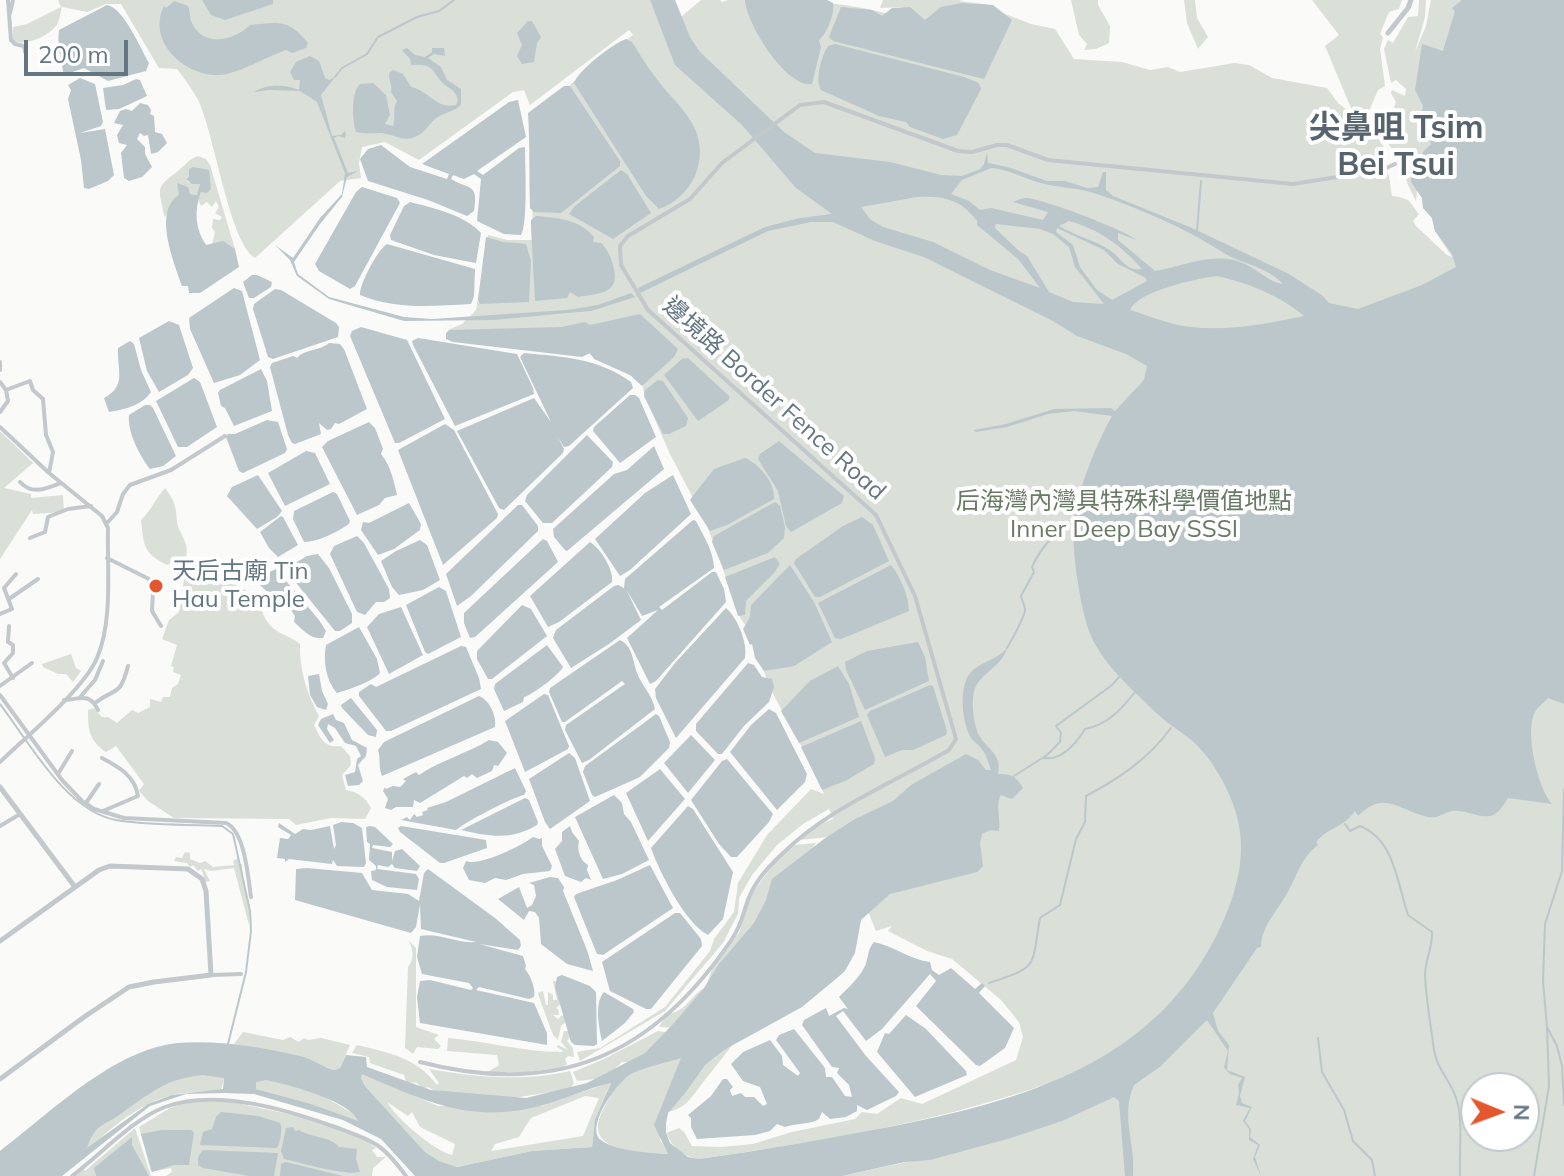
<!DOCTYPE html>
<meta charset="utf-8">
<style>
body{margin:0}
#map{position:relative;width:1564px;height:1176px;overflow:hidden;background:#fafaf8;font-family:Mulish,sans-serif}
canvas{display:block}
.north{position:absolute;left:1460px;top:1072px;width:80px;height:80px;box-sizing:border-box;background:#fff;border:2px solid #c1c8cd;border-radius:50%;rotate:91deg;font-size:22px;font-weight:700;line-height:32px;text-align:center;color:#657683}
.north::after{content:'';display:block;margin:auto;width:28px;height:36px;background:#e4572e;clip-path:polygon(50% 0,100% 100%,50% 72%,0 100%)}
.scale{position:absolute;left:24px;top:40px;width:104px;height:36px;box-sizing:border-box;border:4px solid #657683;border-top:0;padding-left:10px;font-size:24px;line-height:28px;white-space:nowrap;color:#657683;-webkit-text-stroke:6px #fff;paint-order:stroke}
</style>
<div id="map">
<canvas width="1564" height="1176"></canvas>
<div class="north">N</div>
<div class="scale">200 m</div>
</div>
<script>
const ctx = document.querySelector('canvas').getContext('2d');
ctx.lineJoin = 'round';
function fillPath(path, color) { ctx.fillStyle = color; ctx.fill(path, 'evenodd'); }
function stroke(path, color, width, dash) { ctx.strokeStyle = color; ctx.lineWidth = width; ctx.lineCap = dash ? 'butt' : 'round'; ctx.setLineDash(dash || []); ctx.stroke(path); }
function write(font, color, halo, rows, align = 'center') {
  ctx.font = font + ' Mulish,"Noto Sans TC",sans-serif'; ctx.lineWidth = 8; ctx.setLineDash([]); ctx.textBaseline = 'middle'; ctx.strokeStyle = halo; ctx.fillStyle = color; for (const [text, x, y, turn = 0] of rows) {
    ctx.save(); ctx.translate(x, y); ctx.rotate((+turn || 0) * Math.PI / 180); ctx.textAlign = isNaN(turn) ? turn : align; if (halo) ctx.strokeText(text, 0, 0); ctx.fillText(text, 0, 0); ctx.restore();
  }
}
const green = new Path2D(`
 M58,0H650L661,25L681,17L701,0H720L722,2L728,0C782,0 836,0 885,13L903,7L880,8L883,0H963L959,1L991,5L1000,12L1031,24L1055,29L1074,59L1122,62L1150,70L1168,67L1180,72L1235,63L1249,65L1272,78L1327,88L1338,103L1354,115L1325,46L1339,35L1312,0H1402L1399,9L1389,12L1380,34L1383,37L1380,49L1385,86L1378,90L1367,116L1387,153L1381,160L1379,158L1389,176L1392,196C1413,199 1408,201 1419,214L1413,221L1416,226L1447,255L1452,257L1435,231L1432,218L1423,208L1422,198L1417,190L1416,201L1408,185L1401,161L1400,166L1391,147L1383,138L1395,119L1392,114L1396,102L1391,93L1392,90L1405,96L1406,89L1396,80L1391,83L1384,49L1388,40L1393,43L1408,17L1418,16L1419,0H1426L1425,17L1415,52L1426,26L1431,0H1564V1176H842L977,1147L1066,1077C947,1121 824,1141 699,1159C683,1157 672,1147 666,1133L679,1128L684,1132L692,1146L722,1147L753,1144L792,1132L855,1119L862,1112L877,1114L901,1098L922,1104L1016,1060L1023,1037L1019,1022L1001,1000L952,959L927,951L888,931L892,926L876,931L865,904L829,837L800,840L808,829L833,819L829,809L803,824L777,845L752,875L739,898L738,914L723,943L665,1011L580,1061L577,1052L600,1048L665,1007L710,951L714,939L734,912L738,883L767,835L811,789L824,794L817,775L771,690L747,627L741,619L706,523L670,454L645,397L642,383L637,377L583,351L447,334L448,330L462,324L476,310L488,235L507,240H533L532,191L566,89L590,66L633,35L629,30L530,105L524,90L513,92L419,160L385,142L362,147L359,163L361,178L340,181L255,258C229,242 214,131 198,100C192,89 185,79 177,69L159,68L121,4H106L87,12L62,7C60,13 60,21 56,26C47,37 26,46 13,41V27L27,24L61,7ZM1476,1088H1524V1136H1476Z
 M1071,0H1098V5L1110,26L1109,43L1096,49L1084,50L1087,44L1079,35Z
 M1184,0H1195L1197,18L1208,37L1198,49L1187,23Z
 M198,156L206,159L210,165L235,249L225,244H212L215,232L212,228L213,219L220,220L222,217L215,213L219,207L216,201L212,207L207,202L201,206L198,199L201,192L211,189L189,176L186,178L188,182L200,184V190L197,195L190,194L178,186L180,195L165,217L164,215C159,187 154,189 178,171C185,165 189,159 198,156Z
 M0,431L33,463L4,488L31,494V498L63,495L64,512L33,514L32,510L0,559Z
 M165,488C175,501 176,507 177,522C178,530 184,537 186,545C189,555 181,565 190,574C203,586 224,580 238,586C264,597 258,615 273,628C281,635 292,637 300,644C299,668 307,695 319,716L314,725C321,739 324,748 341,746L350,756L351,765L342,775L346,790C358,792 365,797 371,808L365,819L331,818L296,825L289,819L174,818L148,801L139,791L144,784L116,746L106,752C89,741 88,729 88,710L94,708L102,717H108L117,723L132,710L138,713L150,707V699L161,702L163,697H170L172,688L178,684L181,675L173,672L174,667L171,666L177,645L162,639L169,620L179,612L184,580L176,560L167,565C143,553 144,546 141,520C151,511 155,499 165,488Z
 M71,654L76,668L81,671L73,682L66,674H58L43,667L42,664Z
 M816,843L762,920L679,1028L659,1027L667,1014C687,1012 690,995 706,987L713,966L739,933L751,895L782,852L794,845Z
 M185,852L190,853V859L200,863L205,861L213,867L234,865L233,861L238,858V864H242L243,881L245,883L244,885L249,905V925L234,868L211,871L204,869L210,881L200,883L204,876L201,869L198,871L193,865L190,867L187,863L174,861L176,857L182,858Z
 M408,940L416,948V1027L439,1035L434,1039L441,1046L438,1049L417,1047L413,1054L405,1048L408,967C415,959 413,947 408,940Z
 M553,981H557L561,1004L556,1008L558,1009L559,1015H553L558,1019L561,1016H565L566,1022L561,1026L558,1040L553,1035L539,997L538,993L543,991L546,1005H548V992L553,995V1000H557Z
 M564,1031H569L571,1035L567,1041L573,1048L574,1057L568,1056L565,1059L567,1064L563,1067L530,1072H488L499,1065L497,1055L447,1051L448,1038C486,1041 523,1052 561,1052L563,1051L557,1047L558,1045L568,1050L561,1042Z
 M658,1031L679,1034L637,1062H622L605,1078L577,1081L573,1072L604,1059Z
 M243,1032L283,1040L290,1037L299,1042L304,1038L308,1040L321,1038L350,1045L340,1068L334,1070L294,1055L234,1044Z
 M736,1040C726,1054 715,1067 704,1081C691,1098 685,1111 661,1113L698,1063Z
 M357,1045C389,1053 416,1057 437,1085L439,1083L429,1069C476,1077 522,1082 570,1071L574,1083L570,1089L507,1099L437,1092L428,1087L423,1089L417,1083L406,1082L404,1075L370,1063L369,1057L352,1053Z
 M684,1056L660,1140L669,1154C638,1152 579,1153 604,1108C609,1097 620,1080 631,1074C645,1065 668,1062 684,1056Z
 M184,1063L300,1082L355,1115L358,1121L356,1122L308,1103L256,1089V1082L254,1090L227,1089L230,1079H224L221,1090C205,1093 188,1091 172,1095C129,1106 92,1145 62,1176H29Z
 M362,1073L438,1106H542L611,1082L595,1119L592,1147L532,1151L456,1167L439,1161L425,1152L365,1086L361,1078ZM585,1096L599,1098L583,1136L491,1151L495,1144L519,1137L531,1118ZM387,1102L408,1116L412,1112L420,1127L455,1144L452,1155C433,1150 397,1119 387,1102Z
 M187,1102H232L317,1120L366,1140L376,1148L372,1150L377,1157H386L373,1168L372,1176H166L172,1172L171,1168L151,1172L139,1127L170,1108Z
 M135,1128L151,1176H72L82,1168L85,1171Z`);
const water = new Path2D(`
 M202,0H273V4L225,20L211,15Z
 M650,0H675L690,37L699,51L784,132L815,153L890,162L941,175L962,176L980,169L984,164L987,152L988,163L1008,167L1047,181H1065L1087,188L1098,187L1103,172H1106V190L1113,196L1192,228L1289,274L1323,296L1329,303L1358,309L1422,285L1456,267L1452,254L1435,231L1432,218L1423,208L1422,198L1411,182V176L1417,170L1423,152L1431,144L1429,129L1421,116L1423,106L1415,90L1422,44L1443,51L1455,11L1452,8L1462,0H1564V704L1548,698C1545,702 1537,707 1535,712C1524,731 1538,789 1552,804L1508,798C1504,804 1498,815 1490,816C1478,818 1464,809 1452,811C1443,813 1438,819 1428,817C1399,811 1385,789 1358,816L1355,811C1342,829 1331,825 1316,842L1318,845C1299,859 1296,881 1283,900C1273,916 1262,927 1261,947L1257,948L1213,1013L1218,1031L1229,1045L1227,1070L1245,1077L1240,1096L1242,1103L1252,1107L1245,1121L1251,1129L1250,1137L1260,1145L1255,1157L1261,1176L1253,1159L1258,1145L1249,1140V1129L1243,1121L1250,1108L1236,1105L1239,1093L1238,1085L1242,1078L1230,1074L1224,1068L1228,1051L1207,1020L1161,1066L1134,1085C1120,1116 1136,1144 1133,1176H1125L1119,1101L1114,1097L1062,1121L1011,1138L930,1160L905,1162L842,1176H415L381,1139L343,1120L254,1094L224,1093L186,1094L150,1106L62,1176H0V1151C50,1113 114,1049 178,1043C218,1040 261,1047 300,1056C312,1059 323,1067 334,1070L340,1068L346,1055L366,1057L367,1067L431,1090L526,1098L587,1083L645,1053L674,1023L704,988L719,964L754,923L766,900L772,879L824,839L855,819L893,801L911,785L966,754L978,760L986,770H991C988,762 986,753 980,747C978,744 974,742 971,738C962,723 958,686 971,672C982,661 997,660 1007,648C1001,670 973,674 973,699C972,707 974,722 977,731C984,749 1003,752 998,774C1011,774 1016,776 1023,788L1012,799L1001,795C995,804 1001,819 999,831L991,830L982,834L980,843L983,866L977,872L890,894L861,920L855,953L845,971L837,978L802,1007L724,1050L705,1065L686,1092L668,1113L666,1123V1133L670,1143L688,1157L699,1159C763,1150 826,1139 889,1127C1025,1100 1158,1063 1221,926C1239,887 1249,846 1233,804C1225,782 1209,754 1190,739C1177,729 1164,721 1152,709C1130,687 1104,665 1091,636C1080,611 1069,537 1075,511C1083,478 1096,445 1112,416L1074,411L1048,414L1007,427L976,432L974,430L1006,424L1054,409L1111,408L1115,411L1144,380L1147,366L1126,354L1077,336L1053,321L924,257L875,241L833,222H811L768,231L640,293L638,288L765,227L800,218L832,214L796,188L742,125L675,65ZM991,168C1008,169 1021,177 1037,182C1057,188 1077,187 1097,194C1141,209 1185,228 1224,253C1244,265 1266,266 1283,284C1269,282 1258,270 1245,264C1216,250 1184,266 1155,271L1118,240V233L1137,240C1122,229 1042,198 1025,198C1022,198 1015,201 1013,202L1048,212L1043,220L991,208L980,210L969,201L951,194L962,180ZM917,197C944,196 960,199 977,221V225L1018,259L1040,288L990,270L933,242L883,227L870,219L861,207ZM1069,221C1099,229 1122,246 1142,269C1127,272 1122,259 1111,251C1096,240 1075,236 1059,226ZM996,224L1040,229L1053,234L1069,247L1075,267L1104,304L1073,302L1049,292L1027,256L1019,251L995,228ZM1057,228L1104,250L1118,264L1146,278L1147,281L1112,300L1097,290L1080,267L1073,245L1056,232ZM1216,276C1244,281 1283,297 1304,316C1268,324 1227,331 1191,327C1170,325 1150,316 1130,310C1138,291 1195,279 1216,276ZM681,1058L654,1125L668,1154C651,1153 614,1151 601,1140C584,1127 619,1079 633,1073C648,1066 666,1063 681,1058ZM362,1074C425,1101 469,1124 540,1106C564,1100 587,1088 611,1083L595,1119L592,1147L532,1151L457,1167L439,1161L425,1152L365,1086L361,1078ZM203,1075L224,1078L223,1089L172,1095L148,1104L87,1148C96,1122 103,1127 122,1113C150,1093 167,1078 203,1075ZM266,1080C287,1084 351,1101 358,1121L308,1103L256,1089V1082Z
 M745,0H827L833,3C835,13 827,34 819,40L821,47L812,84C786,88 746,23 745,0Z
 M174,1L188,6C191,13 189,19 193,25C205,48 235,40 250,25C279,22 289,19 308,43L306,48L292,53L286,50C267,57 246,69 227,74C190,82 145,43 164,6L166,8Z
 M962,3L993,5L1012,20L984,79L833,41L829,37L841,7L872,10L882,16L892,8L910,7L925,20L941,7Z
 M107,5C124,8 140,48 149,63L146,71L108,81L84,68L64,75C61,62 57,43 59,30Z
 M528,21H532L541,37L537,43L534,62L522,64L517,56L522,45L517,33Z
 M626,39L632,42C640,54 647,67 656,78C668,95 685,108 694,127C710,159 692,198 659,209L646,196L574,83C579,70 612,44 626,39Z
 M835,44L964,77L979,83L981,89L957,135L943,139L910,127L906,122L879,116L821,90C815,79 821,57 828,46Z
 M407,48L415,55L425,57L432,52V48H444L445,56L434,54L428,58L441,67L447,80L461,89V105C453,112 446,112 438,117C431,121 427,130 419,135C403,144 395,134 381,133C372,133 365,134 356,132C352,120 351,92 360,84L373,83L386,95L390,115L385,124L393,126C396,116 392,110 397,101L391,92C393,85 388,80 389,73L393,70L403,74L411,87C428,90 437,110 456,105L458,100C455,90 453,91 445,85C431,73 437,63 411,65L410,59L402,50Z
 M310,56L319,61L325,78L329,80L335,77L321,95L332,136L341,135L345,131L346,134L345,138L338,136L334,138L348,173L358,171L347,177L342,197L320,224L294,262L298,274L329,297L404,317L432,319L567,310L598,305L631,293L635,297L591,311L567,313L494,320L404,321L329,299L297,276L290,260L275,245L293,258L320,218L342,194L345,173L317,102L300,91L269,90L254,92C265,84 286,84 299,90L300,80H294L290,72L296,62Z
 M80,78L95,84L103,122L101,126L80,133L105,129L114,175L108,181L89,189L84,188L81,160L68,99L71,90L68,85Z
 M136,79L140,80L147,96L119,109L106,110L103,88L123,85Z
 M564,86H570L620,161V166L561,213L534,212L530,208C529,176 530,146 528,113Z
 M518,100L526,137L477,171L483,175L519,148L525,147C525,164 528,224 521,235L504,234L477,221L481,179L474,174L464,179L453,175L451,179C468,190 479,182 474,211L467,216L428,200L368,181L360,159L368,149L381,145L410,167L447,179L449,174L422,164L509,102Z
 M140,103L148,105L151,110L150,114L154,116L155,132L162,134L167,143L158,152L151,154L148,135L144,136L140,133L137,139L145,147V154L152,167L142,177L129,181L124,178L121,153L127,145L119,143L117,135L123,125L114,123L120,111L126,109L132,111Z
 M193,167L209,170L211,189L207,193L201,192C194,210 195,229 206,245L223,241L235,249L239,267L200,293H189L188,286H182C173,260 153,211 179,195L177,183L188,187L190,194L197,195L200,184H192L186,179L189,176V169Z
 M621,170L627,174L651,213L613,239L569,214L575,206Z
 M362,187L397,198L400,203L355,286L350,289L319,271L315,264L356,192Z
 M410,202C433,208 465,215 481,233L476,263L434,255L391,240L390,235L404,206Z
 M536,216C558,218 579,219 594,237L593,242L601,243C607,249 611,257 613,265C621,294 601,293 578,297L570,292L567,298L535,301L531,228V220Z
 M486,237L503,242L526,244L531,261L529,302L480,304L478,300Z
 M387,244L475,269L474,296L471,304C432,306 397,310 360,295C359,285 378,249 387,244Z
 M252,275H257L272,282L271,287L254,298H249L243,282Z
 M234,288L242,291L260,360L240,375L214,383L190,329L189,318Z
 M275,289L281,290L336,323L339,327L338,337L273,359L268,357L253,309L254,304Z
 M640,314L678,349L674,357L642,386L630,375L594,359L590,353L582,357L453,342L446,339V333L450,330L562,327L585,322L590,325Z
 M169,321L179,325L193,368L188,375L159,392L147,371L139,338Z
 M361,327L407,340L445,419L399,443H395L350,336L352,331Z
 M418,338L517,354L533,388L534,394L455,426L413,345L412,341Z
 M130,341L134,344L141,370L151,392C143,405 123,410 109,412L104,398C127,386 117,371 118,348Z
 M329,343L340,344L344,349L367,409L339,424L335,423L331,429L327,430L319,423L321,434L295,444L292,443L288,435L270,367L272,363L293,356L297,358C304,349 320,351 329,343Z
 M524,353C564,357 598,358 631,382L633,388L569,446L564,447L558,437L564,449L563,453L504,510L499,508L457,431L534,398L551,422L520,357Z
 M688,358L729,396V400L698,421L664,375L682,359Z
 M261,369L267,381L272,411L234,426L225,408L221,406L218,393L220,390Z
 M194,378L200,382L217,427L187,447H178L156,401Z
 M658,380L663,381L688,418L686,426L669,434H663L644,396L645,390Z
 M630,395H635L639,398L656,437L620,463L593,431L594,427Z
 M145,405H150L153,408L176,456L163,466L150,469C140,456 127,432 129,415Z
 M267,420L278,422L287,449L285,453L243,473L239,471L226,437L228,434H235Z
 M369,422L375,428L383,449L381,454C391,466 394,482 397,495L385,498L379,505L357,515L322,447L328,441Z
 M445,424L454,430L498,514L497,518L443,565L398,450Z
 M587,435L613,462L612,467L552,523H543L525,501L527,495Z
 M779,441L844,496L842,503L791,532L786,526L778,491L758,459L760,454Z
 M654,446L664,469L567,551L565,550L554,537L553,529L614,474L627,470Z
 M306,451L315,453L330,484L285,506L268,473Z
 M745,458C759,464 775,482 774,499L727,525L710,531L690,500L692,497L714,469Z
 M258,475L282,511L277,517L257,529L227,496L232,487Z
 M673,475L691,514L630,570L620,576L595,539L645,493Z
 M333,492L337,494L350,521L349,524C337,532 318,542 304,542L293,519L294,511Z
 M775,502L780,506L785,527L784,538L768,553L724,570L712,542L714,536Z
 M409,503L421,524L420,530L394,549L378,555L361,530L363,522L369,523Z
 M518,505H522L538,526V531L471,596L457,606L446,574Z
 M281,516L283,517L298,545L278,557L269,548L260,532Z
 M862,517L873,525L889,561L820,597H815L794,563L796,559L843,526Z
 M693,520L696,521C703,535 714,552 714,568L659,607L662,610L712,572H716L724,589L726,602L656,681L650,684L627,638L658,610L642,616L626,589L641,620L609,644L571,668L553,638L556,630L614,586L618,585L624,588L625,579Z
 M357,536L364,543L389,589L390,598L384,602H376L365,615L357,612L330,554L334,546Z
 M543,539L547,541L558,562L475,637L470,638L464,623V613Z
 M420,540L427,545L440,580L423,590L399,595L392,587L381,561L396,551Z
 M590,542C601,549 614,570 612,582L559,622L548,627L530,596Z
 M318,554L329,568L352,614V623L340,631H335L285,569L307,556Z
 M775,557L780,564L774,573L746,601L745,615L738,616L725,577Z
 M790,565L814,602L832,642L794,666L764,671L755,658L752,644L750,645L743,629L750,617L751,605Z
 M891,565C900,576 909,596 909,611L841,639L835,638L818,603Z
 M276,569L319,620L326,631L323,638C311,640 303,630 294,622L295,616L290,609L283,607L260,585L259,577Z
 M439,587L446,591L461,637L428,654L425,652L406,605Z
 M522,605L531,609L547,636L492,679H488L477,659V651Z
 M401,607L423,655L389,674L367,627L379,614Z
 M726,608C737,617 748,643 745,658L676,738L656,698L655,689L675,663Z
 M359,627L377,659L380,673C372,682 350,689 337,693C326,681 323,661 326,645Z
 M620,640C633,646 633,662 637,673C642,686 652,694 655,709L589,760L582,763L565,730L566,725L625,684L622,681L565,722H562L549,692L550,688Z
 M918,642L925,657L929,681L865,710L846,670L845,662L867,651Z
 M547,645L563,667C559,675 532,695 524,697L523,702L504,711L494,689L495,684Z
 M461,646L466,647L479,678L481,689L391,731H386L359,696V692L371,684L376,687Z
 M748,663L754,665L762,677L772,679L774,687L769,702L744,726L722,754H718L696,731V724Z
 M838,666L849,684L859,717L799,743L781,711L810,681Z
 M319,674L322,691L328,704L326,710L317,707L310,695L308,676Z
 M930,685L933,686L947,731L946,735L913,750H902L885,757L867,715L870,711Z
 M544,694L548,695L569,746L568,749L525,772L505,721Z
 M479,696C490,700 497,717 495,727L382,776C378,766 381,759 378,750L384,742Z
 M351,698L377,730L376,737L368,735L342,708L341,705Z
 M769,709L776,713L807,774L805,782L777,810L730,752L751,725Z
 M333,714L336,720L344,723L352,740L367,748L366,756L358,765L363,781L359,785L348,786L345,775L355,772L357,759L361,756L356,746L345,743L335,728L328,724L327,729L334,740L330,743L318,725L321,719Z
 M656,714L659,716L670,742L669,748L640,777L595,797L592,795L583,772L585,766Z
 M861,721L875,758L874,764L845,781L822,790L801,747Z
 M691,735L715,760L688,793L664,763Z
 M489,740L498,742L507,753L498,766L494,765L492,771L477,778L472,774L467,778L464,776L420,803L414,800L413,807H396L391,810L385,808L388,799L383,791L385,787L386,789L393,786L400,787L406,781L403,779L416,772L419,775C439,761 468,753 489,740Z
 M569,753L575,758L590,801L550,829L545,822L529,779Z
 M727,759L773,814L769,822L737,857H731L719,844L691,800L722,761Z
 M515,768L526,791L524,795C513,797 467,821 456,830L401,820L407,817L410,820L414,814L417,817L423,815L422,812L428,810L427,808L446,802Z
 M660,769L685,799L648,841L626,793Z
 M614,795L622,803L624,814L631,822L649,860L622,874L603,879L575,817Z
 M525,798L529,800L538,822L537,825C512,840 491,837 461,830Z
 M688,806L693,809L733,872L723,919L708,935C685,923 660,873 651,848Z
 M341,822L353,823L362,828L366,863L364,867L337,866L333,860L332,864L289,859L285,862V859L277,858L280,838L288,839L291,835L278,827L279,823L295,834L303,829L311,830L330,826L334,849L336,845L333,825Z
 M370,826L375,827L393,844L390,847L373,845L372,848L392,852V861L395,851L402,849L420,866L417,871L395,868L392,864L388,867L378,865L377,869L416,874L419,879L417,890L387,887L372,880L371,871L376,870V866L369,860L370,844L367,842L366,827Z
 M401,826L486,840L487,848L444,863H440L400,832L398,828Z
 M570,826L572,832L579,841C577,848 579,860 588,865L587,870L591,880L586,878L581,882L565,876L555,849L562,841V832Z
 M533,837L539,839L542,838V846L552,866L550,871L523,874L506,880L495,878L485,883L469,880L463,868L466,861C479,867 523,845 533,837Z
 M650,865L673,908L603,955L597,954L574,897L576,894L617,880Z
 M307,868L362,873L372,890L408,894L419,901L424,873L428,869L495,918L520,940L521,946L518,950L479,944L523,956L526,966L525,969C531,976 536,990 534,997L529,999L479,987L476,990L534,1003L547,1033V1045L420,1023L417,997L420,981L430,980L471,990L473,988L469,983L422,974L417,957L420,936C437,932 459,944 476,942L421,929L420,904L416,927L411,933L295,900L296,869Z
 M550,877L558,878L564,887L563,891L587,950L593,971L567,964L541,944L539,918L535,912L529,911L524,920L498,899L519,887L527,908L532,905L536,896L534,885L529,883Z
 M675,913H680L701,939L702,946L651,1009H646L610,991L602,962Z
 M874,942C894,946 910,960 930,962L932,970L939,975L951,968L975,989L982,983L985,986L979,993L1014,1028L1005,1048L980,1066L976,1065L916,1006L936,981L930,974L882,1029L866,1041L843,1011L836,1016L866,1056L899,1092L896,1096L867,1110L857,1105V1111L846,1117L830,1119L822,1112L819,1119C809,1125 796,1123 785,1127L777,1124L770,1131L755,1135L697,1139L691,1127V1118L688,1115L711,1096L723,1079H727L733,1087L730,1090L732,1096L741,1093L745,1097H754L763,1106L767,1104L760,1087L743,1081L731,1064L743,1052L770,1040L782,1056L783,1065L798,1076L800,1073L776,1040L779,1035L794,1029L825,1068L826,1077H832L845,1096L852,1097L849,1085L837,1073L839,1068L832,1067L802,1025L804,1020L826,1008L829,1016L844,1008L848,1009L839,997C848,988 859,978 865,966C869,957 867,950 874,942Z
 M562,975L590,986L596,992L597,1044L594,1046L575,1045L571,1042L555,987L557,977Z
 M604,992L633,1009L634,1012L625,1023L602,1041C599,1027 594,1003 604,992Z
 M906,1015L926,1029L966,1071L967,1075L915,1097L877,1052L885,1033L889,1034Z
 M221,1112L258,1116L280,1123C283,1129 280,1143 277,1148L200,1145L203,1132L212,1129L216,1117Z
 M293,1127L295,1131L299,1130C311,1138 330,1136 339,1147L357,1149L356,1159L360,1172C345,1176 302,1163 284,1159L281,1151L286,1128Z
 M162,1130H191L194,1133L189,1165H174L152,1172L141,1134Z
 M132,1137V1145L149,1176H96L94,1168Z
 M203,1150L278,1153L274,1176H249L203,1168L198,1165V1157Z
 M286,1162L343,1176H280L281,1164Z`);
const stream = new Path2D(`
 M335,77L342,68L367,54L378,37L417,17L439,11L454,0
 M1197,231L1201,181
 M1007,648C1010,643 1026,614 1025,610C1025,605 1022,601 1021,596L1034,572L1032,567C1041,547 1055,532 1074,522
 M0,704C29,742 66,811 116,820C150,826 188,824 222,826L233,834L250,911L251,931L246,972L228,1044
 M1044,758C1061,761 1076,744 1085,729C1107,725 1121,710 1135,692
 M1014,776L1047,755L1060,742L1061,733L1056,726L1112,685L1119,677
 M1564,789L1562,871L1545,924L1543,981L1547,1027L1557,1046L1562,1066L1564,1105
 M1345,824L1350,831L1360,826C1395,840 1397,883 1408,915L1432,932C1433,947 1425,960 1425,975C1426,1000 1431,1026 1434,1050C1437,1070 1452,1082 1457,1101C1463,1122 1459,1153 1460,1176
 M989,983C1040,966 1031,968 1040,918L1060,905L1076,839L1085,822L1086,796C1120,778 1148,759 1171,728
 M1318,1038L1322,1072L1344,1110L1353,1141L1372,1160L1375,1176
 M1534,1176L1549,1086L1547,1027`);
const minor = new Path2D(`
 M8,0L11,40L15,44L24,46L25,52
 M10,13L13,0
 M0,362V370
 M0,382L6,390
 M0,412L8,401L6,390L30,381L33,390L43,399L46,435L53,452L49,473
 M0,427L49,473L102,516L108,528C107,567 113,622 97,658C84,689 26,737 0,762
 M20,482C33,496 46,488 61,483
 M107,523L117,512L123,494L130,485L171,470L225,436
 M30,538L45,532L48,517L68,509L91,506
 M107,558L149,579L153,591L152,611L161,626
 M9,599L38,579
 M0,614L12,609L4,588L16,574
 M9,626L8,642L13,645V653L4,663L13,678
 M0,686L32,663
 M0,695L62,780L82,801L94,809L124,818L226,823C245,831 248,877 251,897
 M81,696L95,680L103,661
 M64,700C78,700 89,691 98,710
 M95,703C116,687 120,697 128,666
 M102,758C119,767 135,776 138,796L103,811
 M58,774L72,751
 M86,803L99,784
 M0,826L20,814
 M211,975L241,974
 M420,1062C558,1098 654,1055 732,939C741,926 743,914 748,900C754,883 767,868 780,856C826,809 893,783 949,750L956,739L915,596L876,515L648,310L621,265L620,246L628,236L690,199L722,163L800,105L824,102L958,151L972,152L997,145H1007L1048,160L1293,184L1382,170L1395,164
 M72,1176C100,1155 133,1119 165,1107C217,1088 288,1110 338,1128C351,1133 365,1137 377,1145C389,1153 398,1165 406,1176`);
const tertiary = new Path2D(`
 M1388,33L1408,8L1411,0
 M0,787L75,887
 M0,941L99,870L110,866L188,869L202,879L206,891L211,975L154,982L129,987L84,1017L0,1079`);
const markers = [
 [156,586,8,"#e4572e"]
];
const streetNames = [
 ["邊境路 Border Fence Road",774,399,42]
];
const parkNames = [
 ["后海灣內灣具特殊科學價值地點",1124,502],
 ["Inner Deep Bay SSSI",1124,530]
];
const poiNames = [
 ["天后古廟 Tin",172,572],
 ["Hau Temple",172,600]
];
const districtNames = [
 ["尖鼻咀 Tsim",1396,128],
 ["Bei Tsui",1396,165]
];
fillPath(green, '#dadfd7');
fillPath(water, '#bbc7cb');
stroke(stream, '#bbc7cb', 2);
stroke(minor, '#c3c8cc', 4);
stroke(tertiary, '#c3c8cc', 5);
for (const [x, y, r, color] of markers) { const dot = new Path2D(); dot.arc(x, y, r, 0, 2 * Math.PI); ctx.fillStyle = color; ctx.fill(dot); stroke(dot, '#fff', 3); }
write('24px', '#657683', '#fff', streetNames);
write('24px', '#687a64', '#fff', parkNames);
write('24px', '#657683', '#fff', poiNames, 'left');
write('bold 32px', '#57646e', '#fff', districtNames);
</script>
